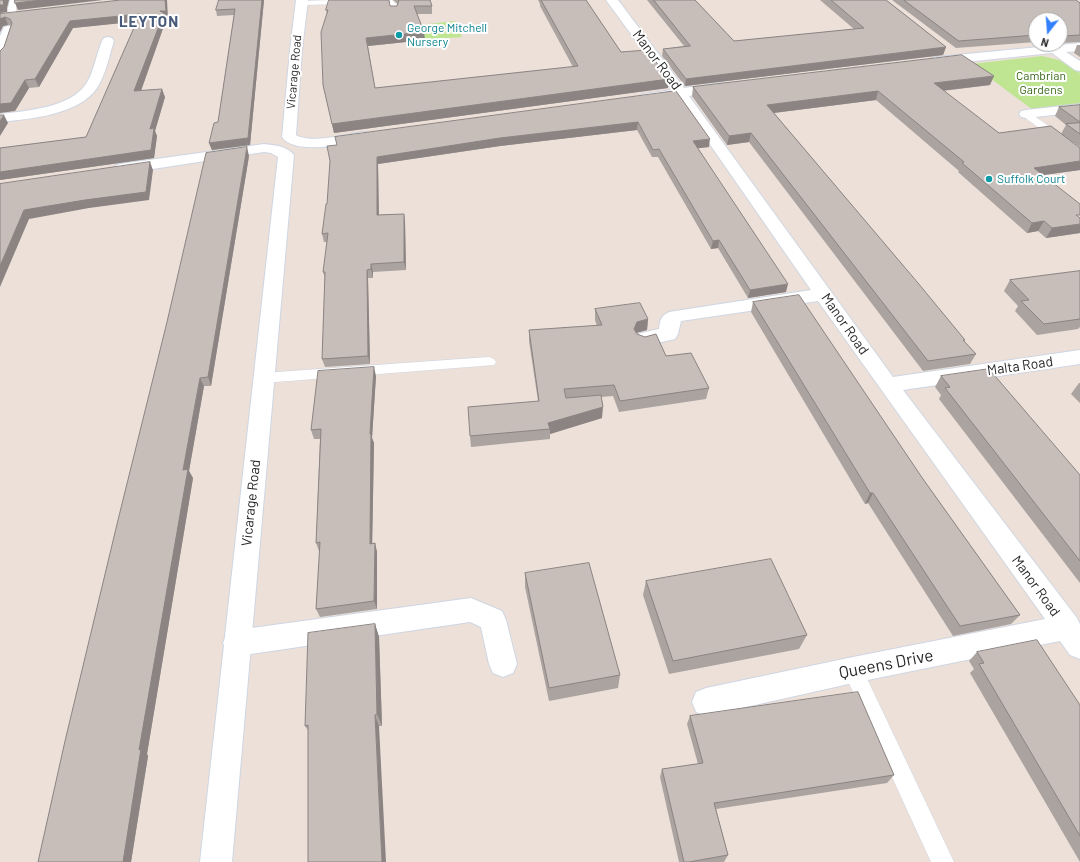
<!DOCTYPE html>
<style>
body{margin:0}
#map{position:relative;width:1080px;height:862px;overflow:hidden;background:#ece0d9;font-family:Barlow,sans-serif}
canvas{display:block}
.north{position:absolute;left:1028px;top:12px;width:40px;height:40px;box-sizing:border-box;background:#fff;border:1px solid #a9a9a9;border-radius:50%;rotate:197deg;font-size:11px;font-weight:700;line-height:16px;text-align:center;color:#282828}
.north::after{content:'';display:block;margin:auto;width:14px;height:18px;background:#3281ff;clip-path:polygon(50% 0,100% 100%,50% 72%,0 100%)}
</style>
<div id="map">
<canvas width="1080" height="862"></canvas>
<div class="north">N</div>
</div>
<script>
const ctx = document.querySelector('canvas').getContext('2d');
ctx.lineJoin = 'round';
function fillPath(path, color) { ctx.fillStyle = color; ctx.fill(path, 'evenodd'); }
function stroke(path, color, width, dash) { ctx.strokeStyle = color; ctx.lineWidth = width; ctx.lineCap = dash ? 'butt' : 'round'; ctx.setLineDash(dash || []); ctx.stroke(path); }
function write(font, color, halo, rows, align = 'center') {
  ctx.font = font + ' Barlow,sans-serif'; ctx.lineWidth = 4; ctx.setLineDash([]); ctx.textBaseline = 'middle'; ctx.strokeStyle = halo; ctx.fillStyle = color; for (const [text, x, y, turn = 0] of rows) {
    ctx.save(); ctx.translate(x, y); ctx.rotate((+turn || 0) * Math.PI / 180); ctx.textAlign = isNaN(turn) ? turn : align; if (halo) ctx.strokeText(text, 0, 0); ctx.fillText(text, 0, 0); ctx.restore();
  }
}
const green = new Path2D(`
 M455,21L462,37L425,40L419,25Z
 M1042,56L1059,60L1080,73V105L1033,110L971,64Z`);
const lane = new Path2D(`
 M10,0H18L16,8L17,16L13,18L9,16L8,8Z
 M332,0H392L399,7L397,13H391V7L387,3L302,5L298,3L302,1Z
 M1026,111L1029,112L1080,149V157L1076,156L1023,116L1021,114L1023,112Z
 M489,357L494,359L496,362L494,365L263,383L258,381L256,378L258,375L263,373Z
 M853,661L860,664L954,862H931L843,670L846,664Z`);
const street = new Path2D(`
 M296,0H308L302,50L296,135C310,144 348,134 364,132L369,133L371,136L369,139C350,144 295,156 282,137L290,50Z
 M606,0H618L684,88L723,83L728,84L730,87L728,90L689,96L893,377L1080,350V364L903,390L1077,618L1080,624V659L1070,655L1060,641L853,683L706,716L696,712L692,702L696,692L706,688L853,657L1045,619L818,301L681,321L678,334L675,339L644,346L637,344L634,339L637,334L659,329C660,320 661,316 669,312L811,290L677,97L648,101L643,100L641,97L643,94L672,90Z
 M8,26L12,27L14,30L6,54L4,57L0,58V36L4,27Z
 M108,37L112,38L114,41C109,56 106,74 97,88C79,115 29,119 0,122V114C25,111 70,108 86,84C94,72 96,55 102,41L104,38Z
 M1080,43V51L1066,52L1080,61V71L1075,70L1052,53L936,65L932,64L930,61L932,58L936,57Z
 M1080,104V112L1026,118L1021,117L1019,114L1021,111L1026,110Z
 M471,598L502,611L506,620L517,664L513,673L503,677L493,673L489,664L481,627L470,622L237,656L227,652L223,643L227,634L237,630Z`);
const secondary = new Path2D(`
 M264,144C274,145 287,146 294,155L232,862H200L278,157L271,153L264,152L120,174L115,172L112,169L115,166L120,164Z`);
const wall = new Path2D(`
 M219,0H264L250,145L212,150L209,143L218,122L234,15L217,16L216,10Z
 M393,0H430L432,6V14H417L425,40L368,46L375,88L573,67L540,6V4L538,0H586L621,52L669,79L668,88L334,133L323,85L327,14L326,10L397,6L398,4Z
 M647,0H695L734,41L854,29L820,0H886L946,47L943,55L685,86L662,56L663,49L684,46Z
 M892,0H1076L1080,3V42L1060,43V20H1036V42L956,48Z
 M0,14L168,18H166V20L141,91L165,97L155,131L157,136L154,158L0,180V148L86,137L137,21L73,28L39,87L29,88L15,111L1,51L4,47L11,25H8L3,26L0,32Z
 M1077,45H1080V57L1074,53Z
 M990,85L943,91L999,133L1080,148V170L1043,175L1080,233L1046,238L1038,231L1027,233L958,172L959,171L876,100L774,113L965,340L964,341L976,354L970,364L923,371L749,142L727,145L692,96L693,87Z
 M676,91L709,147L698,148L786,292L748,298L718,248L711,249L658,157H652L637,130L500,146L378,164L379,215L404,214L405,222L406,270L373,272V278H368L370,364L325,367L322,359L325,278L323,272L327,242H324L322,234L337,145Z
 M1080,105V147L1061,134L1066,125L1055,116L1059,107Z
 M249,156L211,386H204L189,471L193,478L147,754L148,756L131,862H38Z
 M1080,271V327L1078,329L1037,335L1015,311L1018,306L1004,291L1010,280Z
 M753,302L923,479L1020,615L1011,624L953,636L868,503L865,504L751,312Z
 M595,309L648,319L647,330L636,333L637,334L709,388L706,399L619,412L613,396L601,397L602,418L550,434V439L471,447L470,436L538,401L529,341V330L597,326L595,320Z
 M376,376L372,438L374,443L372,544L375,543L377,552V609L320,617L316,609L320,551H319L316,543L320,439H314L311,430Z
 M941,376L1080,475V583L939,399L941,395L935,387Z
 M1079,383H1080V403L1071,394Z
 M525,573L620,675L618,688L549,701L525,587Z
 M646,581L807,635L799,649L669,674L643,595Z
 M375,624L379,637L382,726L308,730L305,726Z
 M977,652L1080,705V862L970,673L974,669L969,661Z
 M690,716L894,775L887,783L716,809L728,855L724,862H679L660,777L662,769L698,764L687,724Z`);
const shadedWall = new Path2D(`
 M3,0H9L7,8V12L0,13V5Z
 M42,0H103L18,10L15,3Z
 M165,0H167L168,18H166V20L138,99L134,91L160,11Z
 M262,0H264L250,145L212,150L209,143L248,138Z
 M140,14L143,21L73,28L39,87L35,79L70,21Z
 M5,17L8,25L3,26L0,32V19Z
 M424,32L425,40L368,46L366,38Z
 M946,47L943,55L685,86L686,79Z
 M994,76L990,85L930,92L934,83Z
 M669,79L668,88L334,133L332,124Z
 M25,80L29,88L15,111L0,113V104Z
 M162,89L165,97L155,131L157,136L154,158L0,180V172L150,129Z
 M878,91L876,100L765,114L767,105Z
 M4,115L8,123L0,136V121Z
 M638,122L637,130L500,146L378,164L379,224L377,215V157L500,138Z
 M751,133L749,142L727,145L729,136Z
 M710,139L709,147L692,149L693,141Z
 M247,147L249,156L211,386L208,377Z
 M1080,161V170L1029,177L1034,168Z
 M150,162L153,170L149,200L89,208L29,219L0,287V266L24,210Z
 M404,214L405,222L406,270L404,262Z
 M1044,221L1038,231L1027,233L1032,223Z
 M1080,224V233L1046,238L1052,228Z
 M719,240L718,248L711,249L713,241Z
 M371,264L373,272V278L371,269Z
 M367,270L368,278L370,364L368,356Z
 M788,284L786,292L748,298L750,290Z
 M648,319L647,330L636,333L634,329L637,322Z
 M374,367L376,376L372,438L374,443L372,553L370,544V434Z
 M200,378L204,386L189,471L193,478L147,754L148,756L131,862H123L139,750L183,470Z
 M603,407L602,418L550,434V429L548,423Z
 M870,493H873L868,503L865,504Z
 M375,543L377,552V609L374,601Z
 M375,624L379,637L382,726L377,714Z
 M375,715L379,726L386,862H382Z`);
const building = new Path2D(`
 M0,0H3L4,5H0Z
 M15,0H42L15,3Z
 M121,0H165L166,11H160L164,13L134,91L162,89L150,129L154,128L151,150L0,172V148L86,137L140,14L70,21L35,79L25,80L11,103L0,104V51L4,47L12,23L10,19L5,17L0,19V14Z
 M219,0H262L248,138L209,143L214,123L218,122L235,9L216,10Z
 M329,0H389L390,6H397L399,0H430L432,6H414L424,32L366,38L375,88L578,66L541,0H586L621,52L647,50L669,79L332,124L323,85L321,32L328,10H326Z
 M654,0H695L734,41L864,28L831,0H886L946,47L686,79L663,49L690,46Z
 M904,0H1076L1080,3V35L1063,36L1060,34V20H1036V35L959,41Z
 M962,55L994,76L934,83L999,133L1051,126L1080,148V161L1034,168L1080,204V215H1076L1080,218V224L1052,228L1044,221L1032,223L962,163L964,162L878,91L767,105L918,283L965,340H963L976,354L928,361L751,133L729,136L693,87Z
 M676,91L710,139L693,141L788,284L750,290L719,240L713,241L659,149L653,150L638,122L500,138L377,157V215L404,214V262L371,264V269L367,270L368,356L322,359L325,272H323L328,233L322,234L326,204H327L330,161L327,146L337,145L335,137Z
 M1080,105V122L1059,107Z
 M0,115H4L0,121Z
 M1080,123V134L1066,124Z
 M247,147L208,377L200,378L183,470L188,469L139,750L141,749L123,862H38L65,741L118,520L167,322L206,153Z
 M150,162L146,192L85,200L24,210L0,266V184Z
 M1080,271V319L1044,324L1021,301L1029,300L1010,280Z
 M799,295L923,479L1020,615L960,626L873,493H870L753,302Z
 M640,303L648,319L637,322L634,329L637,334L645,337L656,334L666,356L691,353L709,388L620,401L614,385L564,389L566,398L601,395L603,407L548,423L550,429L470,436L468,407L539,401L529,330L602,325L595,309Z
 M374,367L370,434H371L370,544L375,543L374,601L316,609L320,542L316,543L321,429L311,430L318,371Z
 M989,369L1080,475V561L945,388L950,387L941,376Z
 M771,559L807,635L673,661L646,581Z
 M589,563L620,675L549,688L525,573Z
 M375,624L377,714L375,715L382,862H308V725L305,726L308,633Z
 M1037,640L1080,705V836L979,664L984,663L977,652Z
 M858,692L894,775L714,803L728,855L689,862H684L662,769L703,763L690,716Z`);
const markers = [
 [399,35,4,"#0f9aa8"],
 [989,179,4,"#0f9aa8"]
];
const farCulturenames = [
 ["George Mitchell",407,28],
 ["Nursery",407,42],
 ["Suffolk Court",997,179]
];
const farStreetnames = [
 ["Vicarage Road",294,72,-85]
];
const farParknames = [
 ["Cambrian",1041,76],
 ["Gardens",1041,90]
];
const streetNames = [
 ["Manor Road",657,60,53],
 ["Manor Road",845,324,55],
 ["Malta Road",1020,366,-8],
 ["Vicarage Road",251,503,-84],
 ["Manor Road",1036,586,54]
];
const farDistrictnames = [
 ["LEYTON",149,22]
];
const nearStreetnames = [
 ["Queens Drive",886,664,-11]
];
fillPath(green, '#bfe593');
stroke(lane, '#ced6e2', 1);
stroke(street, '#ced6e2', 2);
stroke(secondary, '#ced6e2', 2);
fillPath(lane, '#fff');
fillPath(street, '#fff');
fillPath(secondary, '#fff');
fillPath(wall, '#aba39f');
fillPath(shadedWall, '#8b8482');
fillPath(building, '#c7bdb9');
stroke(building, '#8b8482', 1);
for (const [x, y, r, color] of markers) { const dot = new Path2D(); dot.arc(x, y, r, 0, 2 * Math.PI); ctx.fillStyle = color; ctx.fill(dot); stroke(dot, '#fff', 1.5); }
write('12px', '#0d838f', '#fff', farCulturenames, 'left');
write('12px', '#282828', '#fff', farStreetnames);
write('12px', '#376716', '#fff', farParknames);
write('14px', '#282828', '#fff', streetNames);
ctx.letterSpacing = '1px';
write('bold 15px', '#475a7a', '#fff', farDistrictnames);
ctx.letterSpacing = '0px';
write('17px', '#282828', '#fff', nearStreetnames);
</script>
